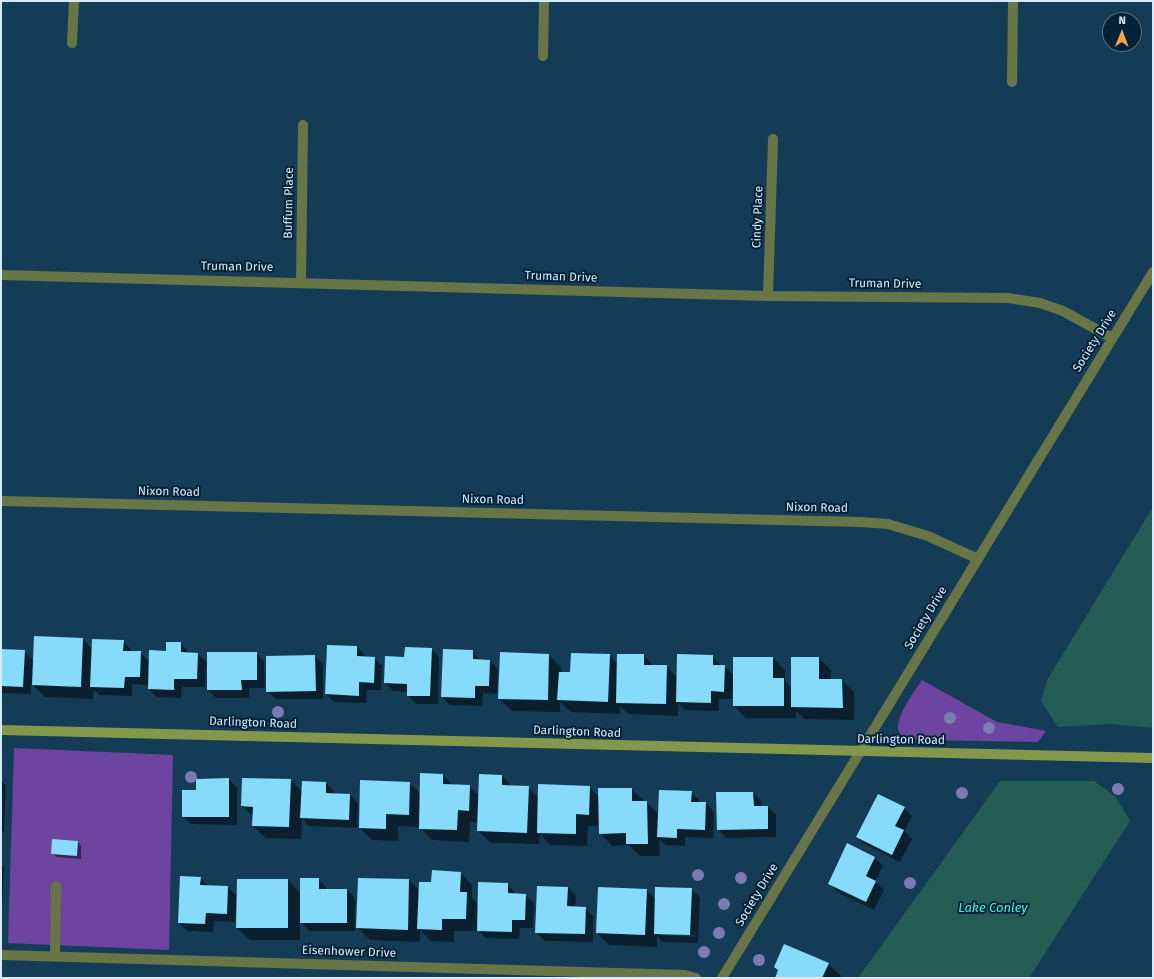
<!DOCTYPE html>
<style>
body{margin:0}
#map{position:relative;width:1154px;height:979px;overflow:hidden;background:#153c56;font-family:"Fira Sans",sans-serif}
canvas{display:block}
.frame{position:absolute;inset:0;border:2px solid #d5eafa;pointer-events:none}
.north{position:absolute;left:1102px;top:12px;width:40px;height:40px;box-sizing:border-box;background:#032237;border:1px solid #577285;border-radius:50%;rotate:1deg;font-size:11px;font-weight:700;line-height:16px;text-align:center;color:#d5eafa}
.north::after{content:'';display:block;margin:auto;width:14px;height:18px;background:#f8a04b;clip-path:polygon(50% 0,100% 100%,50% 72%,0 100%)}
</style>
<div id="map">
<canvas width="1154" height="979"></canvas>
<div class="frame"></div>
<div class="north">N</div>
</div>
<script>
const ctx = document.querySelector('canvas').getContext('2d');
ctx.lineJoin = 'round';
function fillPath(path, color) { ctx.fillStyle = color; ctx.fill(path, 'evenodd'); }
function stroke(path, color, width, dash) { ctx.strokeStyle = color; ctx.lineWidth = width; ctx.lineCap = dash ? 'butt' : 'round'; ctx.setLineDash(dash || []); ctx.stroke(path); }
function write(font, color, halo, rows, align = 'center') {
  ctx.font = font + ' "Fira Sans",sans-serif'; ctx.lineWidth = 4; ctx.setLineDash([]); ctx.textBaseline = 'middle'; ctx.strokeStyle = halo; ctx.fillStyle = color; for (const [text, x, y, turn = 0] of rows) {
    ctx.save(); ctx.translate(x, y); ctx.rotate((+turn || 0) * Math.PI / 180); ctx.textAlign = isNaN(turn) ? turn : align; if (halo) ctx.strokeText(text, 0, 0); ctx.fillText(text, 0, 0); ctx.restore();
  }
}
const green = new Path2D(`
 M922,680L997,722L1046,731L1038,742L916,740L914,737C911,737 907,738 904,737C886,729 915,690 922,680Z
 M14,748L173,755L169,950L8,943Z`);
const water = new Path2D(`
 M1153,507V728L1110,724L1058,727L1041,701L1047,680Z
 M1000,781H1094L1116,797L1130,821L1029,978H858Z`);
const shadow = new Path2D(`
 M83,639L92,649L123,641L131,650V652H140L149,661L167,652V643H181L189,653L198,654L208,664L256,653L264,661L265,688H249V698H216L208,690V666H206L205,687H182L181,698L157,697L149,689V685L132,684V696L99,695L94,690L93,699L45,697L31,683V694L1,693V650L24,651L34,661Z
 M357,647L365,655V658H374L382,666L381,690H367L366,703L334,702L326,694Z
 M431,649L439,657L438,704H416L408,695V692L393,691L385,683L405,658Z
 M472,651L481,661H490L498,669L497,694L483,693L482,706L450,705L442,697Z
 M501,653L549,655L561,667V673H571L609,655L617,663L644,655L654,666H666L677,677L713,656L721,666H724L734,675L773,658L785,670V681L792,688L819,658L831,670V680H842L854,692V720L804,719L796,711V718H746L734,706V690H732V699H719V711L685,710L678,703V716L629,714L620,706V714L571,712L560,702V712L512,711L499,699Z
 M315,656L323,665V699H276L267,691Z
 M443,775L453,785L469,786L479,796L502,776L512,786L528,787L539,798L589,787L599,797L631,789L659,814L691,792L699,800V803H706L714,812L713,838L685,837V846L666,845L659,839L660,856H640L629,845L612,846L600,833V826H588L587,846L550,845L540,834L539,844L491,843L478,831V823L470,822L469,842L432,840L420,827L398,826V841L372,840L360,828L409,783L421,794Z
 M229,779L237,788V825L191,824L183,816L197,791Z
 M1,780L6,786L4,832L1,831Z
 M290,780L302,791L326,783L334,791V794L350,795L358,803L357,828L309,826L302,819L301,839L266,838L253,826L254,817L242,806Z
 M753,793L761,801V807H768L776,815V837L726,838L718,829Z
 M904,808L912,816L904,831L912,839L900,862L866,845L858,837Z
 M78,842L81,846V859L56,857L52,853Z
 M875,858L883,866L875,881L884,890L874,910L837,892L829,883Z
 M1,864L4,867L1,932Z
 M460,872L472,885V898L479,905L508,884L516,895H525L534,903L533,928H520L519,939L486,938L478,930V931H454V942L431,941L420,930V942L370,940L357,927L359,879L409,880L420,891L432,883Z
 M200,878L209,886L228,887L237,896L235,922L214,921L213,932L187,931L179,923Z
 M318,879L326,887V890H347L355,898V931H309L300,921V940H250L237,928L288,880L301,894Z
 M568,887L576,896L575,907L585,908L593,916V942L545,941L536,932Z
 M691,889L700,897L698,943L663,942L657,936V947L609,945L597,933L646,890L656,899ZM662,933L695,935V937L662,935Z
 M828,964L841,976L840,978H776L779,971L775,967Z`);
const building = new Path2D(`
 M34,636L83,638L81,687L32,685Z
 M92,639L124,640L123,651H141L140,677H125L124,688L90,687Z
 M166,642H181V652L198,653L197,679H174V690L148,689L149,650L166,651Z
 M327,645L357,646V656L375,657L374,683L359,682V696L325,694Z
 M405,647L432,648L430,696H407V684L384,683L385,656L404,657Z
 M1,649L25,650L23,687L1,686Z
 M443,649L473,650V659L490,660L489,686H475V698L441,697Z
 M207,652H257V680H241L242,690H207Z
 M500,652L549,654L548,700L498,699Z
 M571,653L610,654L608,702L557,700L559,672H570Z
 M617,654H644V665H667L666,704L616,703Z
 M677,654L713,655V665H725L724,692L711,691V703L676,702Z
 M315,655L316,691L266,692V656Z
 M733,657H773V678H784V706H733Z
 M791,657H819V679H842L843,708L791,707Z
 M420,773L443,774V784L470,785L469,811L458,810L457,830L419,829Z
 M479,774L502,775V785L529,786L527,833L477,831Z
 M229,778V817H182V790H196V779Z
 M242,778L291,779L289,827L252,826L253,807L241,806Z
 M360,780L410,782L409,815L386,814V829L359,828Z
 M302,781L326,782V793L350,794L349,820L300,818Z
 M538,784L590,786L589,815L576,814V834L537,833Z
 M598,788H632V801H647L648,844H626V833L599,834Z
 M659,790L692,791L691,802H706L705,830L677,829V838L657,837Z
 M716,792H753L754,806H768V829L717,830Z
 M878,794L905,807L895,826L904,830L892,855L856,837Z
 M52,839L78,841L77,856L51,854Z
 M847,843L875,857L866,876L876,881L866,902L828,884Z
 M432,870L461,872L460,892H467L466,919H442V930L417,929L419,882H431Z
 M180,876L201,877L200,885L228,886L227,914L206,913L205,924L178,923Z
 M300,878H319V889H347V923H300Z
 M358,878L409,879L408,930L356,928Z
 M237,879H288V928H236Z
 M478,882L508,883V893L526,894L525,920H512V932L477,931Z
 M537,886L568,887L567,906L586,907L585,934L535,933Z
 M598,887L647,889L645,935L596,933Z
 M655,887L692,888L690,935L654,934Z
 M784,944L829,963L822,978H775L778,970L774,967Z`);
const lane = new Path2D(`
 M55,956L56,886`);
const street = new Path2D(`
 M72,43L74,1
 M543,56L544,1
 M1012,82L1013,1
 M1,275L768,296L1008,298L1040,303L1063,311L1112,338
 M301,282L303,125
 M768,296L773,139
 M1,501L860,522L888,524L928,536L978,559
 M1,955L685,975L696,978
 M722,978L1153,272`);
const secondary = new Path2D(`
 M1,730L1153,758`);
const trees = [
 [278,712],
 [950,718],
 [989,728],
 [191,777],
 [1118,789],
 [962,793],
 [698,875],
 [741,878],
 [910,883],
 [724,904],
 [719,933],
 [704,952],
 [759,960]
];
const streetNames = [
 ["Buffum Place",289,203,-89],
 ["Cindy Place",758,217,-88],
 ["Truman Drive",237,267,1],
 ["Truman Drive",561,277,2],
 ["Truman Drive",885,284,1],
 ["Society Drive",1095,341,-58],
 ["Nixon Road",169,492,1],
 ["Nixon Road",493,500,1],
 ["Nixon Road",817,508,1],
 ["Society Drive",926,618,-59],
 ["Darlington Road",253,723,2],
 ["Darlington Road",577,732,2],
 ["Darlington Road",901,740,1],
 ["Society Drive",757,895,-59],
 ["Eisenhower Drive",349,952,2]
];
const waterNames = [
 ["Lake Conley",993,908]
];
fillPath(green, '#6d449f');
fillPath(water, '#235d54');
fillPath(shadow, '#0007');
fillPath(building, '#85dbf9');
stroke(lane, '#687647', 10);
stroke(street, '#687647', 10);
stroke(secondary, '#83984b', 10);
ctx.fillStyle = '#7a7bb0';
for (const [x, y] of trees) { ctx.beginPath(); ctx.arc(x, y, 6, 0, 2 * Math.PI); ctx.fill(); }
write('12px', '#d5eafa', '#032237', streetNames);
write('italic 13px', '#3af8e0', '#032237', waterNames);
</script>
